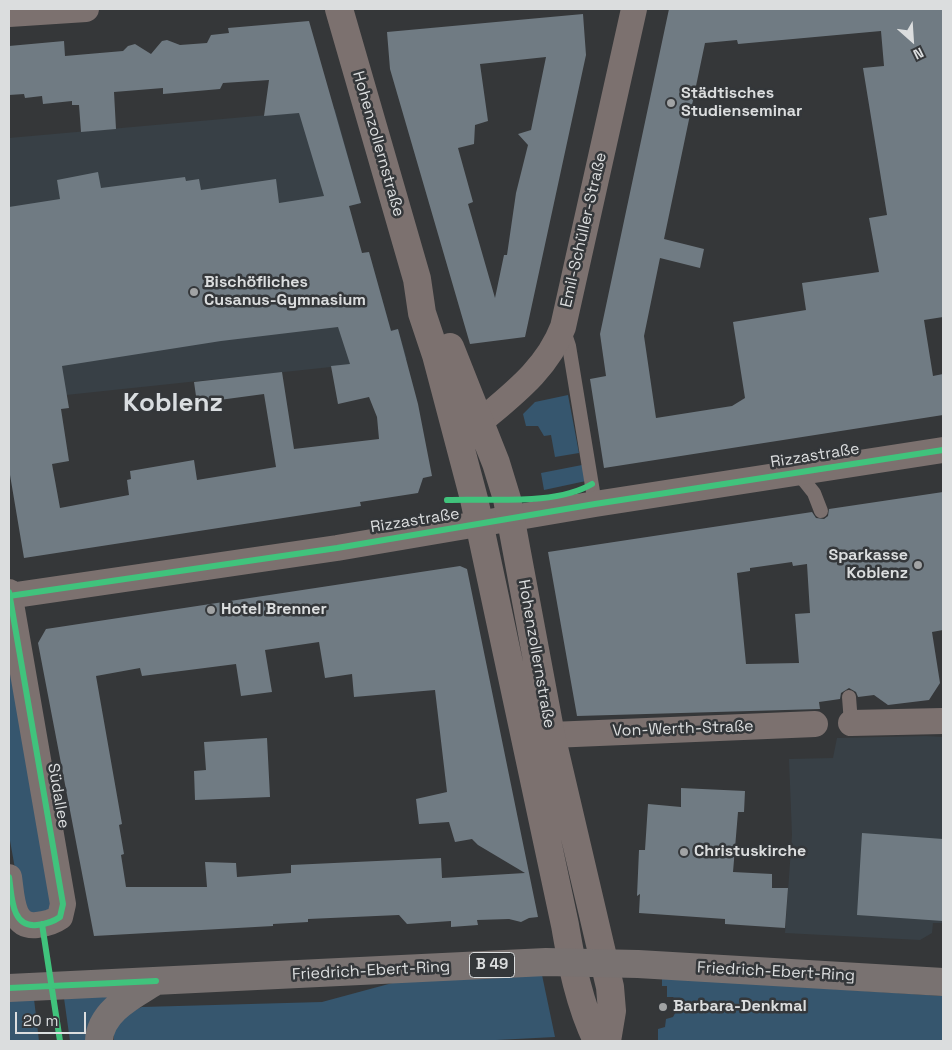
<!DOCTYPE html>
<meta charset="utf-8">
<style>
body{margin:0}
#map{position:relative;width:952px;height:1050px;overflow:hidden;background:#353739;font-family:"Space Grotesk",sans-serif}
canvas{display:block}
.frame{position:absolute;inset:0;border:10px solid #dbddde;pointer-events:none}
.north{position:absolute;left:887px;top:15px;width:50px;height:50px;-webkit-text-stroke:4px #34373a;paint-order:stroke;rotate:154deg;font-size:14px;font-weight:700;line-height:20px;text-align:center;color:#dbddde}
.north::after{content:'';display:block;margin:auto;width:18px;height:22px;background:#dbddde;clip-path:polygon(50% 0,100% 100%,50% 72%,0 100%)}
.scale{position:absolute;left:15px;top:1012px;width:71px;height:22px;box-sizing:border-box;border:2px solid #dbddde;border-top:0;padding-left:6px;font-size:15px;line-height:18px;white-space:nowrap;color:#dbddde;-webkit-text-stroke:4px #34373a;paint-order:stroke}
</style>
<div id="map">
<canvas width="952" height="1050"></canvas>
<div class="frame"></div>
<div class="north">N</div>
<div class="scale">20 m</div>
</div>
<script>
const ctx = document.querySelector('canvas').getContext('2d');
ctx.lineJoin = 'round';
function fillPath(path, color) { ctx.fillStyle = color; ctx.fill(path, 'evenodd'); }
function stroke(path, color, width, dash) { ctx.strokeStyle = color; ctx.lineWidth = width; ctx.lineCap = dash ? 'butt' : 'round'; ctx.setLineDash(dash || []); ctx.stroke(path); }
function write(font, color, halo, rows, align = 'center') {
  ctx.font = font + ' "Space Grotesk",sans-serif'; ctx.lineWidth = 5; ctx.setLineDash([]); ctx.textBaseline = 'middle'; ctx.strokeStyle = halo; ctx.fillStyle = color; for (const [text, x, y, turn = 0] of rows) {
    ctx.save(); ctx.translate(x, y); ctx.rotate((+turn || 0) * Math.PI / 180); ctx.textAlign = isNaN(turn) ? turn : align; if (halo) ctx.strokeText(text, 0, 0); ctx.fillText(text, 0, 0); ctx.restore();
  }
}
const built = new Path2D(`
 M335,109L361,203L346,207L358,254L369,252L391,330L398,329L407,359L9,401V138Z
 M926,736L943,737V923H933L932,933L920,940L785,933L792,835L789,759L833,758L837,738Z`);
const green = new Path2D(`
 M568,395L579,453L555,457L551,435L544,436L538,426H526L523,414L535,402Z
 M582,465L586,481L544,490L541,473Z
 M9,634L53,909L33,914L22,908L9,835Z
 M542,975L555,1037L477,1041H114V1028L130,1012L142,1007L322,1002L396,982Z
 M662,978L943,996V1041L658,1040V1029L665,1027L666,1019L673,1017C677,1010 679,1003 673,997H667V986H662Z
 M128,994L89,1041H70L64,998Z
 M34,999L39,1041H9V1000Z`);
const building = new Path2D(`
 M669,9H943V317L924,320L933,376L943,374V415L604,468L590,379L606,376L600,334ZM881,31L884,66L863,68L887,215L869,218L879,272L802,283L806,310L733,322L745,398L732,406L656,418L644,336L660,258L700,268L704,249L664,239L705,43L737,40L738,44Z
 M583,14L586,55L525,337L470,344L390,69L387,32ZM546,57L531,130L518,134L528,145L516,193L507,255H504L495,298L468,204L473,202L458,148L474,144L475,125L488,121L480,64Z
 M309,21L361,203L349,206L362,253L369,252L391,331L398,329L418,404L432,476L423,478L418,493L360,502L361,506L24,558L9,469V207L60,199L57,180L98,172L101,188L185,177L186,181L199,179L201,190L276,179L279,203L324,196L299,113L264,116L269,80L223,83L220,89L163,94V88L114,92L116,129L81,132L79,105H72V101L43,104L42,96L25,98L24,94L9,95V46L64,41L65,56L123,51L128,46L135,44L151,54L162,41L167,40L180,45L207,43L211,35L229,33L228,28ZM338,327L350,364L331,366L338,404L369,397L377,417L379,439L294,449L282,372L194,382L197,403L264,394L276,467L197,480L194,460L130,471L131,479L127,480L129,495L60,508L52,464L69,461L61,409L69,408L62,366L221,341Z
 M943,492V630L932,632L940,683L929,700L888,705L874,695L858,697L856,692L849,688L841,693L840,699L819,702L820,709L577,716L548,552L812,512L816,518L824,519L828,516L829,509ZM792,562L793,566L807,564L810,613L795,614L799,663L746,664L737,573L750,571V568Z
 M460,566L467,569L538,917L529,918L521,922L509,919L477,920L478,925L451,927V921L407,924L399,915L308,919V922L273,924V926L94,936L38,643L46,629ZM319,642L325,678L352,674L354,697L435,690L447,792L416,799L419,824L449,822L455,842L472,839L478,845L525,873L442,878L441,858L291,865V873L237,877L236,863L205,862L207,887H126L121,855L124,854L119,825L122,824L96,676L140,668L142,676L236,664L241,696L272,692L265,650Z
 M267,738L270,797L195,800L194,771L206,770L204,742Z
 M681,788L745,791L744,812H738L733,872L772,874V888H788L785,928L725,924V919L639,913L640,894L637,896L639,850H645L648,804L681,807Z
 M862,833L943,839V921L857,915Z`);
const service = new Path2D(`
 M563,328L569,346L595,504
 M798,473L814,493L821,511
 M849,697L851,723`);
const minor = new Path2D(`
 M9,14L86,9
 M480,422C513,394 547,369 563,327L634,9
 M9,592L63,904L60,917C53,922 46,924 37,925C11,928 12,896 9,877
 M9,596L337,548L595,504L943,450
 M851,723L943,721
 M551,735L815,724`);
const tertiary = new Path2D(`
 M339,9L417,279L422,313L436,355L474,499L565,925C572,966 579,1003 597,1041
 M450,347L496,463L507,499L551,735L610,987L612,1011L607,1041`);
const primary = new Path2D(`
 M9,988L546,962L638,964L943,982
 M99,1041C100,1011 134,995 156,981`);
const cycleway = new Path2D(`
 M447,500C489,498 555,506 592,484
 M9,592L63,904L60,917C53,922 46,924 37,925C11,928 12,896 9,877
 M9,596L337,548L595,504L943,450
 M42,924L60,1041
 M9,988L156,981`);
const markers = [
 [671,103,5,"#a1a3a4"],
 [194,292,5,"#a1a3a4"],
 [918,565,5,"#a1a3a4"],
 [211,610,5,"#a1a3a4"],
 [684,852,5,"#a1a3a4"],
 [663,1007,5,"#a1a3a4"]
];
const shields = [
 [492,965,45]
];
const shieldNames = [
 ["B 49",492,965]
];
const poiNames = [
 ["Städtisches",681,94],
 ["Studienseminar",681,112],
 ["Bischöfliches",204,283],
 ["Cusanus-Gymnasium",204,301],
 ["Sparkasse",908,556,"right"],
 ["Koblenz",908,574,"right"],
 ["Hotel Brenner",221,610],
 ["Christuskirche",694,852],
 ["Barbara-Denkmal",673,1007]
];
const streetNames = [
 ["Hohenzollernstraße",378,144,74],
 ["Emil-Schüller-Straße",584,230,-77],
 ["Rizzastraße",815,456,-9],
 ["Rizzastraße",415,521,-9],
 ["Hohenzollernstraße",536,654,80],
 ["Von-Werth-Straße",683,729,-2],
 ["Südallee",58,796,80],
 ["Friedrich-Ebert-Ring",371,971,-3],
 ["Friedrich-Ebert-Ring",776,972,3]
];
const townNames = [
 ["Koblenz",173,404]
];
fillPath(built, '#384046');
fillPath(green, '#36566e');
fillPath(building, '#707b83');
stroke(service, '#7c716f', 14);
stroke(minor, '#7c716f', 26);
stroke(tertiary, '#7c716f', 28);
stroke(primary, '#797271', 28);
stroke(cycleway, '#40c37c', 6);
for (const [x, y, r, color] of markers) { const dot = new Path2D(); dot.arc(x, y, r, 0, 2 * Math.PI); ctx.fillStyle = color; ctx.fill(dot); stroke(dot, '#34373a', 2); }
for (const [x, y, w] of shields) { const box = new Path2D(); box.roundRect(x - w / 2, y - 12.5, w, 25, 4); ctx.fillStyle = '#34373a'; ctx.fill(box); stroke(box, '#dbddde', 1); }
write('bold 15px', '#dbddde', null, shieldNames);
write('bold 16px', '#dbddde', '#34373a', poiNames, 'left');
write('16px', '#dbddde', '#34373a', streetNames);
write('bold 26px', '#d9dde0', '#34373a', townNames);
</script>
